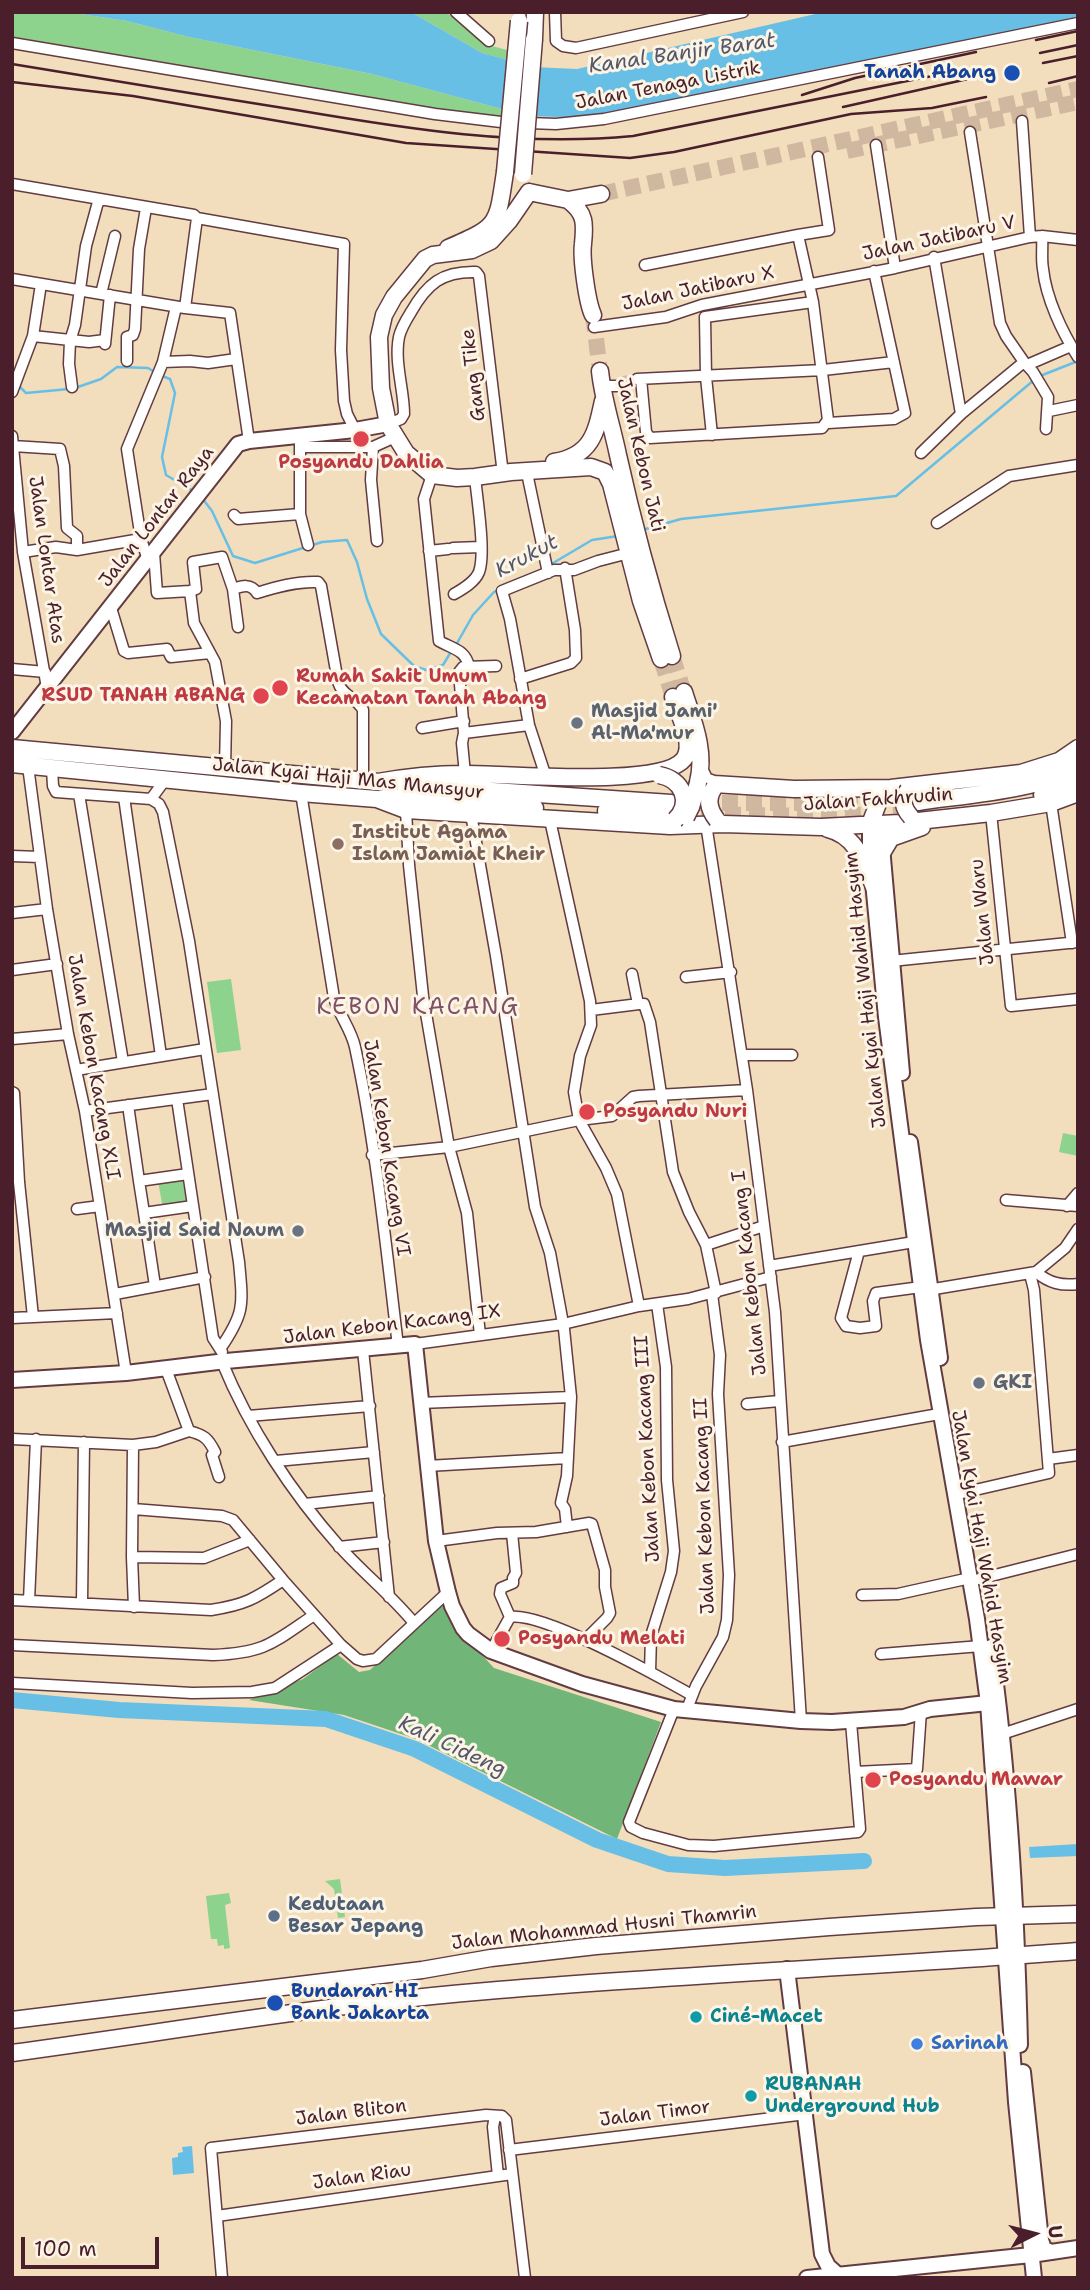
<!DOCTYPE html>
<meta charset="utf-8">
<style>
body{margin:0}
#map{position:relative;width:1090px;height:2290px;overflow:hidden;background:#f2ddbd;font-family:"Shantell Sans",sans-serif}
canvas{display:block}
.frame{position:absolute;inset:0;border:14px solid #4a1f2b;pointer-events:none}
.north{position:absolute;left:999px;top:2199px;width:70px;height:70px;-webkit-text-stroke:5px #fcf5e5;paint-order:stroke;rotate:84deg;font-size:19px;font-weight:700;line-height:28px;text-align:center;color:#4a1f2b}
.north::after{content:'';display:block;margin:auto;width:24px;height:32px;background:#4a1f2b;clip-path:polygon(50% 0,100% 100%,50% 72%,0 100%)}
.scale{position:absolute;left:21px;top:2237px;width:138px;height:32px;box-sizing:border-box;border:4px solid #4a1f2b;border-top:0;padding-left:9px;font-size:21px;line-height:24px;white-space:nowrap;color:#4a1f2b;-webkit-text-stroke:5px #fcf5e5;paint-order:stroke}
</style>
<div id="map">
<canvas width="1090" height="2290"></canvas>
<div class="frame"></div>
<div class="north">U</div>
<div class="scale">100 m</div>
</div>
<script>
const ctx = document.querySelector('canvas').getContext('2d');
ctx.lineJoin = 'round';
function fillPath(path, color) { ctx.fillStyle = color; ctx.fill(path, 'evenodd'); }
function stroke(path, color, width, dash) { ctx.strokeStyle = color; ctx.lineWidth = width; ctx.lineCap = dash ? 'butt' : 'round'; ctx.setLineDash(dash || []); ctx.stroke(path); }
function write(font, color, halo, rows, align = 'center') {
  ctx.font = font + ' "Shantell Sans",sans-serif'; ctx.lineWidth = 6; ctx.setLineDash([]); ctx.textBaseline = 'middle'; ctx.strokeStyle = halo; ctx.fillStyle = color; for (const [text, x, y, turn = 0] of rows) {
    ctx.save(); ctx.translate(x, y); ctx.rotate((+turn || 0) * Math.PI / 180); ctx.textAlign = isNaN(turn) ? turn : align; if (halo) ctx.strokeText(text, 0, 0); ctx.fillText(text, 0, 0); ctx.restore();
  }
}
const green = new Path2D(`
 M12,12H67L127,21L189,37L372,74L528,116L524,124L12,44Z
 M411,12H446L492,46L511,51L510,61L482,53Z
 M231,979L241,1050L217,1053L207,982Z
 M1063,1133L1078,1136V1156L1059,1152Z
 M182,1177L187,1204L163,1209L158,1181Z
 M340,1879L345,1917L338,1918L334,1889L325,1881Z
 M229,1893L231,1903L225,1905L230,1948L224,1949V1945L218,1946L217,1939H211L206,1896Z`);
const forest = new Path2D(`
 M442,1602L457,1628L494,1668L661,1722L617,1839L416,1739L344,1715L249,1700L303,1679L337,1654L359,1672L370,1670Z`);
const water = new Path2D(`
 M67,12H411L482,53L533,67L577,69L824,12H1078V17L587,118L528,116L372,74L189,37L127,21Z
 M1078,1844V1856L1030,1858L1029,1847Z
 M192,2146L194,2173L173,2175L172,2158L178,2157V2153L183,2152L182,2147Z`);
const stream = new Path2D(`
 M162,376L170,379L175,393L162,457L166,475L195,492
 M1040,376L1078,361
 M19,386L26,393L69,389
 M75,388L101,379L117,367L148,368L156,373
 M202,498L212,511L233,556L255,563L322,542L347,540L357,562L367,599L381,634L414,666L426,670L443,665L452,650
 M642,530L681,519L896,496L1034,380
 M548,566L592,540L618,536
 M456,645L473,615L494,592L498,590`);
const river = new Path2D(`
 M12,1700L119,1710L326,1719L415,1749L597,1840L668,1864L725,1868L864,1861`);
const streetTunnel = new Path2D(`
 M623,381L637,379`);
const primaryTunnel = new Path2D(`
 M847,151L1078,102
 M601,194L1078,89
 M593,315L600,371
 M672,656L684,692
 M661,659L673,697
 M698,803H889
 M677,814L832,816L919,812`);
const street = new Path2D(`
 M456,12L489,41
 M555,12L556,41L563,46L576,48L743,12
 M12,43L435,114L501,122L556,124L604,119L1078,23
 M1022,121L1030,237
 M970,132L1000,323L1006,336L1024,362L1033,372L1048,397L1046,429
 M876,145L895,268
 M12,184L194,215L197,218L185,308
 M197,218L344,244L341,350L344,401L347,414L355,430
 M1042,236C1043,246 1041,258 1043,269C1046,298 1062,332 1078,357
 M934,257L961,414
 M645,265L798,235
 M12,279L185,308L230,313L249,441
 M101,294L115,236
 M594,327L666,317L702,305L895,268L1030,237L1042,236L1078,240
 M33,336L89,342L105,340
 M105,344L110,295
 M127,361V337L133,335L135,329L139,249L146,208
 M163,362L190,361L208,363L236,359
 M1027,365L1071,346
 M637,379L823,370L894,362
 M641,379L646,432L650,438L822,428L828,420L813,302L798,235L829,230L818,157
 M602,386H623
 M72,387L69,364L70,341L75,325L86,246L98,202L102,200
 M12,392L33,336L41,284
 M1049,411L1078,405
 M828,423L894,419L905,413L874,271
 M388,424L401,419L404,414C404,390 394,362 399,337C401,328 406,320 411,312C427,284 442,271 476,272L479,276L503,474
 M300,435V514L308,545
 M712,435L706,377L705,317L813,302
 M12,436L23,552L47,688
 M13,446L60,449L64,466L67,528L77,536V550
 M300,447H373L395,437
 M373,447L371,480L377,541
 M921,453L961,414L1024,362
 M527,473L548,573
 M432,475L424,499L439,641C453,649 466,650 469,667
 M234,515L238,519L300,514
 M937,523L1009,476L1078,465
 M453,548L481,547
 M429,551L448,549
 M23,552L56,547L77,550L141,539
 M154,553L157,593L190,591
 M148,560L141,539L127,449L163,362L176,307
 M233,589C242,586 251,583 257,593C276,587 297,581 318,582L321,586L338,682C342,696 357,698 363,710V780
 M190,591L194,623L215,662L226,721L225,768
 M190,591L196,589L193,562L222,557L233,589L238,627
 M454,594C463,589 475,582 479,572C486,553 477,499 475,477
 M111,608L124,651L128,653L167,649L171,657L210,653
 M12,669L45,672
 M520,679L571,663L576,658L575,630L565,568
 M422,728L464,721
 M464,733L529,725
 M28,766L47,909L68,1034L85,1111L126,1373
 M52,769L53,786L56,792L151,799L159,804L163,812L189,941L239,1262C243,1305 245,1313 220,1349
 M465,774L462,743L464,733L459,672L463,667L496,666
 M546,777L529,725L510,619L502,591L554,570H574L598,561L629,553
 M301,793L334,998C339,1015 351,1029 355,1047C376,1145 386,1247 398,1346
 M79,794L123,1062
 M124,797L161,1056
 M151,799L165,780
 M1051,803L1072,943
 M406,810L409,865L423,996L449,1147L467,1213L480,1335
 M991,813L1011,1006L1078,999
 M471,814L496,956L535,1207L550,1253L564,1329L571,1397L567,1476L561,1503L565,1509L567,1527
 M550,820L590,1001L591,1025L580,1056L574,1092L579,1120L606,1168L617,1194L639,1306
 M706,824L747,1090L775,1312L801,1721
 M12,856L40,857
 M12,913L47,909
 M891,961L1078,942
 M12,970L57,964
 M632,974L638,1004H644L650,1022L673,1172L689,1212L706,1245L716,1293
 M686,977L731,972
 M591,1010L639,1004
 M12,1039L68,1034
 M742,1055H792
 M76,1070L205,1049
 M12,1092L14,1093L19,1182L33,1317
 M177,1099L213,1338L222,1352
 M128,1105L139,1181L188,1174
 M85,1111L213,1094
 M372,1155L449,1147L579,1120L612,1116L633,1097L639,1096L747,1090
 M139,1181L144,1213
 M1006,1200L1078,1206
 M1067,1206L1078,1193
 M77,1209L100,1206
 M706,1245L764,1226
 M859,1251L841,1318L846,1326L860,1328L876,1326L873,1301L876,1293L921,1287
 M769,1266L914,1242
 M1036,1272C1049,1283 1061,1286 1078,1284
 M155,1286L144,1213L193,1206
 M928,1290L1036,1272L1065,1248L1078,1229
 M115,1294L205,1277
 M12,1318L117,1313
 M415,1344L563,1324L639,1306L688,1299L771,1277
 M363,1350L389,1597
 M222,1362C249,1428 292,1493 339,1546C363,1573 391,1595 414,1623
 M166,1369L189,1431
 M420,1403L571,1397
 M747,1404L779,1401
 M248,1416L370,1406
 M189,1431C204,1435 208,1438 215,1452L212,1455L219,1477
 M12,1439L133,1445L156,1442L189,1431
 M782,1442L939,1414
 M133,1445L132,1557L134,1607
 M1048,1459L1078,1455
 M276,1461L374,1452
 M427,1466L568,1458
 M962,1493L1049,1473L1034,1290L1030,1274
 M305,1504L379,1496
 M133,1509L222,1516L233,1520L283,1580L341,1645L357,1659L363,1661L376,1659L448,1592
 M436,1541L497,1533L536,1532L589,1523L592,1524L605,1570V1587L610,1613L607,1618L585,1640
 M339,1547L384,1542
 M132,1557L204,1558L250,1540
 M979,1579L1078,1554
 M862,1595L898,1594L970,1578
 M12,1600L211,1610C244,1605 255,1599 283,1580
 M29,1601L36,1439
 M82,1602L84,1442
 M510,1617C543,1611 659,1677 692,1695
 M510,1617L500,1594L501,1588L513,1583V1578L516,1573L512,1533
 M12,1645L213,1655C265,1653 273,1643 314,1615
 M491,1651L510,1617
 M881,1654L981,1646
 M650,1672L651,1636L671,1572L674,1551L667,1480L666,1367L657,1304
 M12,1683L192,1693L252,1692L275,1688L341,1645
 M674,1709L629,1822L631,1827L643,1833L688,1845L714,1846L858,1832L860,1829L851,1722
 M687,1709L696,1686L723,1637L727,1620L729,1575L718,1394L720,1355L712,1294
 M1002,1734L1078,1709
 M855,1772L917,1769L921,1711
 M495,2116L493,2127L498,2176
 M509,2150L806,2114
 M217,2216L512,2174
 M222,2278L211,2148L486,2115L502,2116L506,2120L525,2278`);
const secondary = new Path2D(`
 M12,732L238,444L249,441L355,430L388,424
 M870,824V851L886,1017L928,1340L977,1619L988,1703L1016,2102L1034,2278
 M880,824L902,1073
 M910,1142L940,1358
 M12,1380L126,1373L226,1361L415,1344L436,1541L448,1592L452,1606L463,1628L468,1634L491,1651L582,1684L674,1709L801,1721L832,1722L904,1717L930,1709L988,1703
 M991,1647C1010,1779 1017,1912 1020,2045
 M787,1969L822,2254L828,2266L837,2274
 M1023,2072L1041,2240L1044,2249L1052,2252
 M807,2278L1031,2255L1078,2248`);
const primary = new Path2D(`
 M534,39L535,12
 M529,192L509,221L491,241L472,250L433,255L425,259L394,297L384,315L379,337L381,388L388,424L406,453L432,475L457,478L475,477L511,472L591,467L605,472L611,484L641,601L661,659
 M529,192L568,200L601,194
 M568,200C586,213 585,224 583,244C581,258 587,302 593,315
 M448,248C499,226 497,226 505,172
 M600,371C603,400 612,426 618,455C633,523 651,589 672,656
 M554,462C591,456 596,434 603,401
 M684,692C693,721 706,751 698,782
 M12,748L378,782C406,777 434,774 463,774C502,773 661,789 684,759C695,744 678,713 673,697
 M12,764L301,793L377,799L406,810L670,826L723,824L821,827L900,823L991,813L1051,803L1078,793
 M701,773L705,781L714,784L794,789L891,788L1021,773L1059,761L1078,748
 M404,785L671,803
 M1042,795L1078,779
 M383,798L420,797L535,808
 M918,802C962,795 1043,791 1078,765
 M606,811L670,814
 M870,824L879,801L891,788
 M828,829C857,836 864,863 874,887
 M882,853L891,838L922,827
 M12,2020L422,1970L491,1958L596,1946L829,1927L976,1917L1078,1914
 M12,2053C174,2031 335,2003 498,1990C691,1974 885,1966 1078,1951`);
const rail = new Path2D(`
 M1036,40L1078,31
 M1040,53L1078,45
 M1043,63L1078,56
 M12,64C107,80 201,95 296,110C408,129 519,147 633,136L952,72
 M12,82L133,96L406,143L630,158L674,152L851,114L932,108L986,97
 M1049,83L1078,76
 M802,95L855,78L976,52
 M843,107L981,76`);
const primaryBridge = new Path2D(`
 M505,172L519,21
 M523,174L534,39
 M659,775C682,779 693,802 675,820
 M714,788C706,799 709,810 717,820
 M908,790C901,800 903,808 911,817
 M686,817L691,807L698,783`);
const markers = [
 [1012,73,9,"#1a4fb4"],
 [361,439,9,"#e0444e"],
 [280,688,9,"#e0444e"],
 [261,696,9,"#e0444e"],
 [577,723,7,"#6b7280"],
 [338,844,7,"#8d6e63"],
 [587,1112,9,"#e0444e"],
 [298,1231,7,"#6b7280"],
 [979,1383,7,"#6b7280"],
 [502,1639,9,"#e0444e"],
 [873,1780,9,"#e0444e"],
 [274,1916,7,"#5c6f8a"],
 [275,2003,9,"#1a4fb4"],
 [696,2017,7,"#0f9aa8"],
 [917,2044,7,"#3f7fe0"],
 [751,2096,7,"#0f9aa8"]
];
const transitNames = [
 ["Tanah Abang",996,73],
 ["Bundaran HI",291,1992,"left"],
 ["Bank Jakarta",291,2014,"left"]
];
const streetNames = [
 ["Jalan Tenaga Listrik",668,86,-11],
 ["Jalan Jatibaru V",939,239,-12],
 ["Jalan Jatibaru X",698,289,-12],
 ["Gang Tike",474,375,-97],
 ["Jalan Kebon Jati",640,455,77],
 ["Jalan Lontar Raya",157,517,-52],
 ["Jalan Lontar Atas",46,560,82],
 ["Jalan Kyai Haji Mas Mansyur",348,779,6],
 ["Jalan Fakhrudin",878,800,-4],
 ["Jalan Waru",983,912,-96],
 ["Jalan Kyai Haji Wahid Hasyim",866,990,-96],
 ["Jalan Kebon Kacang XLI",93,1067,80],
 ["Jalan Kebon Kacang VI",386,1148,81],
 ["Jalan Kebon Kacang I",750,1273,-96],
 ["Jalan Kebon Kacang IX",392,1325,-7],
 ["Jalan Kebon Kacang III",648,1449,-93],
 ["Jalan Kebon Kacang II",705,1506,-92],
 ["Jalan Kyai Haji Wahid Hasyim",981,1547,80],
 ["Jalan Mohammad Husni Thamrin",604,1928,-6],
 ["Jalan Bliton",351,2113,-7],
 ["Jalan Timor",655,2114,-7],
 ["Jalan Riau",362,2177,-8]
];
const healthNames = [
 ["Posyandu Dahlia",361,463,"center"],
 ["Rumah Sakit Umum",296,677],
 ["Kecamatan Tanah Abang",296,699],
 ["RSUD TANAH ABANG",245,696,"right"],
 ["Posyandu Nuri",603,1112],
 ["Posyandu Melati",518,1639],
 ["Posyandu Mawar",889,1780]
];
const worshipNames = [
 ["Masjid Jami'",591,712],
 ["Al-Ma'mur",591,734],
 ["Masjid Said Naum",284,1231,"right"],
 ["GKI",993,1383]
];
const educationNames = [
 ["Institut Agama",352,833],
 ["Islam Jamiat Kheir",352,855]
];
const serviceNames = [
 ["Kedutaan",288,1905],
 ["Besar Jepang",288,1927]
];
const cultureNames = [
 ["Ciné-Macet",710,2017],
 ["RUBANAH",765,2085],
 ["Underground Hub",765,2107]
];
const shopNames = [
 ["Sarinah",931,2044]
];
const waterNames = [
 ["Kanal Banjir Barat",682,54,-8],
 ["Krukut",527,557,-28],
 ["Kali Cideng",452,1747,25]
];
const quarterNames = [
 ["KEBON KACANG",418,1008]
];
fillPath(green, '#8ed38d');
fillPath(forest, '#72b578');
fillPath(water, '#67bfe5');
stroke(stream, '#67bfe5', 2.5);
stroke(river, '#67bfe5', 16);
stroke(streetTunnel, '#d0b7a0', 10, [10, 5]);
stroke(primaryTunnel, '#d0b7a0', 16, [16, 8]);
stroke(street, '#633c41', 13);
stroke(secondary, '#633c41', 18);
stroke(primary, '#633c41', 19);
stroke(street, '#fff', 10);
stroke(secondary, '#fff', 14);
stroke(primary, '#fff', 16);
stroke(rail, '#4a1f2b', 2.5);
stroke(primaryBridge, '#633c41', 19, []);
stroke(primaryBridge, '#fff', 16);
for (const [x, y, r, color] of markers) { const dot = new Path2D(); dot.arc(x, y, r, 0, 2 * Math.PI); ctx.fillStyle = color; ctx.fill(dot); stroke(dot, '#fcf5e5', 2.5); }
write('bold 19px', '#164399', '#fcf5e5', transitNames, 'right');
write('19px', '#4a1f2b', '#fcf5e5', streetNames);
write('bold 19px', '#be3a42', '#fcf5e5', healthNames, 'left');
write('bold 19px', '#5b616d', '#fcf5e5', worshipNames, 'left');
write('bold 19px', '#785e54', '#fcf5e5', educationNames, 'left');
write('bold 19px', '#4e5e75', '#fcf5e5', serviceNames, 'left');
write('bold 19px', '#0d838f', '#fcf5e5', cultureNames, 'left');
write('bold 19px', '#366cbe', '#fcf5e5', shopNames, 'left');
write('italic 21px', '#54576c', '#fcf5e5', waterNames);
ctx.letterSpacing = '2px';
write('23px', '#805166', '#fcf5e5', quarterNames);
ctx.letterSpacing = '0px';
</script>
